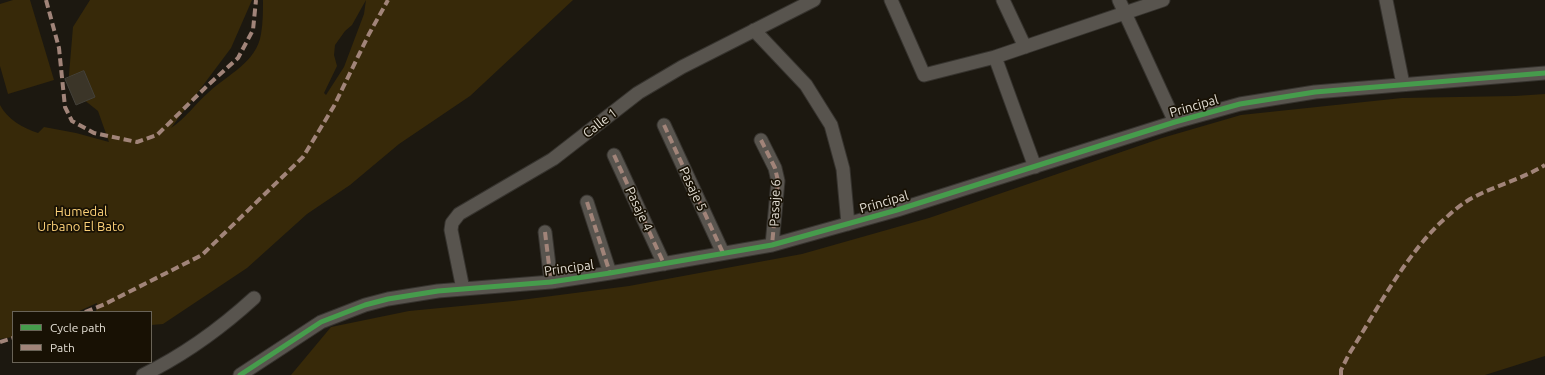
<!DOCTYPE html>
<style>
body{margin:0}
#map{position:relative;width:1545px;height:375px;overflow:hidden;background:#1c1810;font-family:Ubuntu,sans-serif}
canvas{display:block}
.legend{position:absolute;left:12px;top:311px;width:140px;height:52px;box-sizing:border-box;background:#181104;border:1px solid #696357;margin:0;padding:5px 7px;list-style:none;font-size:12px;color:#e3ded4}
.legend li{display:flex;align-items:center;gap:8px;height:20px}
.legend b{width:20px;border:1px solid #696357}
</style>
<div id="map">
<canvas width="1545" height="375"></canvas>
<ul class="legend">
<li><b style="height:5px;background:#469c4c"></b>Cycle path</li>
<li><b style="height:5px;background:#a18479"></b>Path</li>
</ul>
</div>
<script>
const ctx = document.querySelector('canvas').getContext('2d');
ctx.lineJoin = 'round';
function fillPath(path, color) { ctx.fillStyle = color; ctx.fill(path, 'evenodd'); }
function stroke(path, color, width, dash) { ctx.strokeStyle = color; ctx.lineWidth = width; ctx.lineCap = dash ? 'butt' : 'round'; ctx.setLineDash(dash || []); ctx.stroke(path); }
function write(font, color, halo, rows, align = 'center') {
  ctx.font = font + ' Ubuntu,sans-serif'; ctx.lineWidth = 3.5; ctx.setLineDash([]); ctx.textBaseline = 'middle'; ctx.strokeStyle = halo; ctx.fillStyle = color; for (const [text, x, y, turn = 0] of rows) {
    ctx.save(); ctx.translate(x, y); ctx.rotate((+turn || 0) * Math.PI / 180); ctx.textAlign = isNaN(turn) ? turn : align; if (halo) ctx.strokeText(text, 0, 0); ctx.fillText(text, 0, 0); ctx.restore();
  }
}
const green = new Path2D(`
 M13,0H30L54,80L8,94L0,66V4Z
 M90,0H252L231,48L171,128C186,118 196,103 209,92C227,75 257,62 261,34C263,23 263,11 263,0H366L352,25L345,31L335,45L334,55L337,66L324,93L326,95L344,67L364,14L366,0H573L470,96L399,144L350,185L307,214L247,268L163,324L151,325V312H96L97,303L77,312H13V337L0,339V105C7,119 23,128 38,133L44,127L76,133L109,142L98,111L68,87L73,27Z
 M1545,94V356L1485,375H291L331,327L409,311L513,301L629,286L802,254L929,218L1162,138L1241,115L1402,98L1515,96Z`);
const building = new Path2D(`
 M84,71L95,97L76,105L65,79Z`);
const minor = new Path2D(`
 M891,0L924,75L995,57L1163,0
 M1003,0L1025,47
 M1119,0L1175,122
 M1386,0L1403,84
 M754,30L806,85L831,125L843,169L848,224
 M995,57L1035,167
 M664,125L723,253
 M761,140L775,168L778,181L772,245
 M614,155L664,264
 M587,202L610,273
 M545,232L551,282
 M463,289L451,230L452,223L459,214L553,159L638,93L682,67L814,0
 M143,375C184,355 220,329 254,298
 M240,375L321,322L365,305L388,299L438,291L551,282L610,273L772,245L897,210L1175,122L1240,104L1315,92L1545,73`);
const quiet = new Path2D(`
 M46,0L59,48L65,107L72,121L94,133L137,142L157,135L207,86L238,58L253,30L256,0
 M664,125L723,253
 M761,140L775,168L778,181L772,245
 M614,155L664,264
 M587,202L610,273
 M545,232L551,282
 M85,312L105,304L202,255L303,157L334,106L369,34L388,0
 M0,342L13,338
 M1341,375V370L1349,354C1377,310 1402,261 1439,224C1448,216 1457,207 1467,201C1492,186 1521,180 1545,165`);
const cycleway = new Path2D(`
 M240,375L321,322L365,305L388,299L438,291L551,282L610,273L772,245L897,210L1175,122L1240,104L1315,92L1545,73`);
const streetNames = [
 ["Principal",1194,106,-16],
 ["Calle 1",600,123,-38],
 ["Pasaje 5",693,189,65],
 ["Principal",884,202,-16],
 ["Pasaje 6",775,203,-88],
 ["Pasaje 4",639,209,65],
 ["Principal",569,268,-8]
];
const parkNames = [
 ["Humedal",81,212],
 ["Urbano El Bato",81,227]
];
fillPath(green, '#372909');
fillPath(building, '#3b3528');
stroke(building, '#44413a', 1);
stroke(minor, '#36332e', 15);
stroke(minor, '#58544e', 13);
stroke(quiet, '#a18479', 4, [8, 4]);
stroke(cycleway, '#469c4c', 5);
write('13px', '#e3ded4', '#181104', streetNames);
write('13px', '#fbd078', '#181104', parkNames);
</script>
